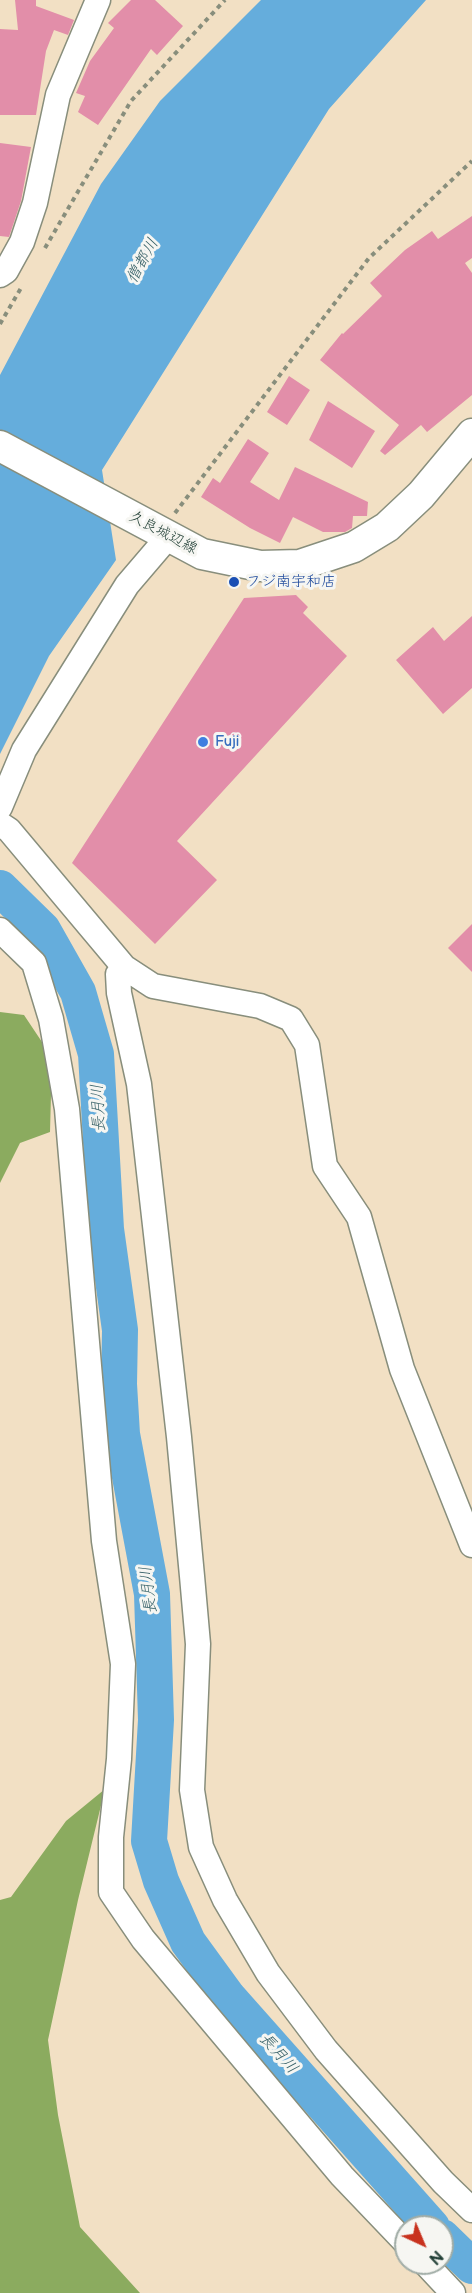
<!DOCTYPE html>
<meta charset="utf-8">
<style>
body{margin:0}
#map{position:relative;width:472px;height:2293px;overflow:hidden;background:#f2e0c4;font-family:"Balsamiq Sans",sans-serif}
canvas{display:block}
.north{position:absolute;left:394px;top:2215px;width:60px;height:60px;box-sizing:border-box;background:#f6f6f2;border:2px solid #a0aca6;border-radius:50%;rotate:136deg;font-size:16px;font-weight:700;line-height:24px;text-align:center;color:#1f3d34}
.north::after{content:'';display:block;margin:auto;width:21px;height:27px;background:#c8321e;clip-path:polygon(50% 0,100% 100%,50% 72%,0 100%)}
</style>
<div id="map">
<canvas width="472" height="2293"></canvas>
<div class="north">N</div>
</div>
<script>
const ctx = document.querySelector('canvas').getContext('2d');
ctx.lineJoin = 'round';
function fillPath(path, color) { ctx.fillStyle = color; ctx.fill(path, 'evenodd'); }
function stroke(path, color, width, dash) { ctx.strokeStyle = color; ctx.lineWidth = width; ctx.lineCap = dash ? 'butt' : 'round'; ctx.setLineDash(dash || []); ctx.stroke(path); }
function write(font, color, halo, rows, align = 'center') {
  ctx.font = font + ' "Balsamiq Sans","Klee One",sans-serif'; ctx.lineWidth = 6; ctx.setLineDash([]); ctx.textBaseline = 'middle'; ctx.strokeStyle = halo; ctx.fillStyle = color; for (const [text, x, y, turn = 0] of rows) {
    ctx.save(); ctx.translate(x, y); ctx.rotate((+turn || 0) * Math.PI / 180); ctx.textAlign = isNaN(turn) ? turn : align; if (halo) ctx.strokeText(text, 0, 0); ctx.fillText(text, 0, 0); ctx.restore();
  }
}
const forest = new Path2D(`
 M0,1012L24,1015L52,1057L50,1132L20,1143L0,1183Z
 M105,1789L78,1900L48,2040L58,2115L80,2227L140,2293H0V1900L11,1897L66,1821Z`);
const water = new Path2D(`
 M261,0H426L329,109L102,470L116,560L49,656L0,754V375L101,184L160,101Z`);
const river = new Path2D(`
 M0,888L43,930L78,992L96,1054L106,1229L120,1330L119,1384L122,1434L152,1594L156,1720L149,1841L161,1881L188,1942L228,1997L432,2227
 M442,2237L472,2266`);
const building = new Path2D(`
 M15,0H36V6L74,20L68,35L54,30L46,51L36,115H0V29L18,30Z
 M131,0H155L183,26L157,55L151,49L98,125L78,112L85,96L76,93L90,61L114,28L108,23Z
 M0,143L31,147L21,201L9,237L0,236Z
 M472,216V258L465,263L472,273V395L427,432L421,425L385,455L380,451L399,425L320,360L342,333L343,334L382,296L370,283L405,250L432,231L438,239Z
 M289,376L310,390L287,425L267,412Z
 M328,401L375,431L352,468L309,440Z
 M248,439L269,453L250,482L279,500L295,467L368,502L367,516H353L352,528L345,532H323L293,517L280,543L250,528L201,497L213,478L220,483Z
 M296,595L308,607L303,613L347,656L177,841L217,880L155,944L72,863L244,598Z
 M472,616V688L443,714L396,660L433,627L444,641Z
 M472,924V972L448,948Z`);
const path = new Path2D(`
 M45,248L131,101L225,0
 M0,324L21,288
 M175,513L369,258L472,161`);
const minor = new Path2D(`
 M0,275L6,271L22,242L35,203L58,95L98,0
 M0,807L24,750L127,585L168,537
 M0,824L9,830L124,967L153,986L260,1006L291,1019L307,1045L325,1166L359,1217L402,1369L472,1545
 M0,930L34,963L51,1019L67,1109L104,1541L123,1664L119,1759L111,1837V1892L143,1939L342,2176L406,2243
 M124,967L118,974L119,993L139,1084L179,1437L192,1576L198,1644L192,1790L201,1847L225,1900L268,1973L326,2050L443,2182L472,2210
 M425,2263L453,2293`);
const major = new Path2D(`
 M0,446L202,554L260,566L300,565L354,547L387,527L421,495L472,434`);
const markers = [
 [234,582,6,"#1a4fb4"],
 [203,742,6,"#3f7fe0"]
];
const streetNames = [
 ["久良城辺線",163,533,28]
];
const transitNames = [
 ["フジ南宇和店",246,582]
];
const shopNames = [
 ["Fuji",215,742]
];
const waterNames = [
 ["僧都川",143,261,-61],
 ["長月川",99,1108,-93],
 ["長月川",149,1590,-97],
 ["長月川",278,2054,48]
];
fillPath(forest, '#8bab5f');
fillPath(water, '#65addc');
stroke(river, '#65addc', 36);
fillPath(building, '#e28ea9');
stroke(minor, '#888e7c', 27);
stroke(major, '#888e7c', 33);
stroke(path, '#888e7c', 4, [4.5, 4.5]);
stroke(minor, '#fff', 24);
stroke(major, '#fff', 30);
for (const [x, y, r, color] of markers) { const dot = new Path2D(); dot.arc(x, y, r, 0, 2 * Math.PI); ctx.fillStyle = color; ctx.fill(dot); stroke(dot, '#f6f6f2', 2); }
write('15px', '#1f3d34', '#f6f6f2', streetNames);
write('15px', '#164399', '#f6f6f2', transitNames, 'left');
write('15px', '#366cbe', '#f6f6f2', shopNames, 'left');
write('italic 16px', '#345f66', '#f6f6f2', waterNames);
</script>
